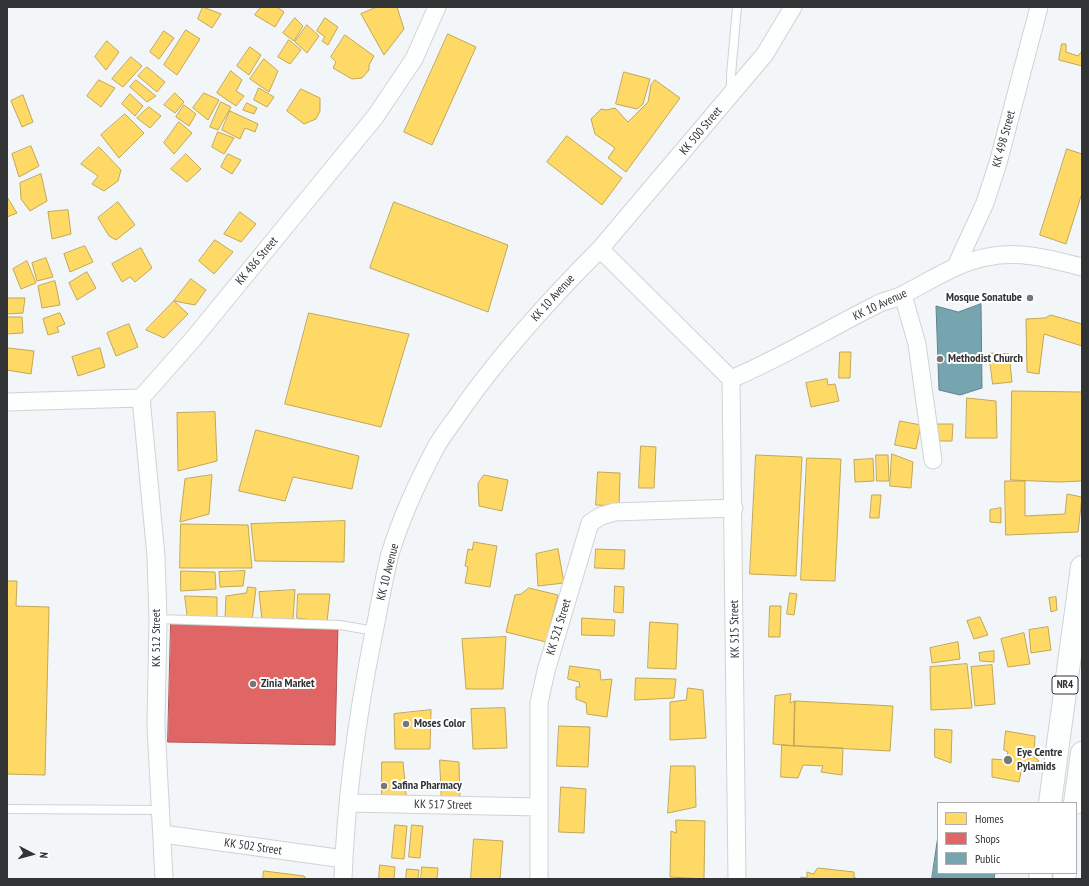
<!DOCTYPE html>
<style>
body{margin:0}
#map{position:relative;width:1089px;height:886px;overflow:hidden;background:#f3f6f8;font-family:"PT Sans Narrow",sans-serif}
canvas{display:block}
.frame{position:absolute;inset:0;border:8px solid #313335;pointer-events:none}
.legend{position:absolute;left:937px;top:802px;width:140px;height:72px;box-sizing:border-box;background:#fff;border:1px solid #adadae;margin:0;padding:5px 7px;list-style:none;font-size:12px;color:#313335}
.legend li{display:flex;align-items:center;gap:8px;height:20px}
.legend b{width:20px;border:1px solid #adadae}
.north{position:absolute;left:12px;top:834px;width:40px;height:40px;-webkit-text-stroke:3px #fff;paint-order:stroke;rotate:96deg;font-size:11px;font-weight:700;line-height:16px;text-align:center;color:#313335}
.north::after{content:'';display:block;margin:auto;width:14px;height:18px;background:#313335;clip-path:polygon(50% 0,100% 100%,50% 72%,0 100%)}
</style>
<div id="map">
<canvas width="1089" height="886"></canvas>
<div class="frame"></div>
<ul class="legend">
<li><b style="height:11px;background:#ffd966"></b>Homes</li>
<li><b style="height:11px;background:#e06666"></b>Shops</li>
<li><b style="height:11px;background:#76a5af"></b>Public</li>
</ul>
<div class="north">N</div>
</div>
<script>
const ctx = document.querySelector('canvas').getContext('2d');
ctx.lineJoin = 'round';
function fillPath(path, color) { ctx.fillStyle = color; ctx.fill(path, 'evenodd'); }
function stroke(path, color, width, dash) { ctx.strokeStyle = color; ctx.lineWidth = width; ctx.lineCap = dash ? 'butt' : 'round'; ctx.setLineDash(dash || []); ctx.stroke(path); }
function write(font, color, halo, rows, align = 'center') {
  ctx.font = font + ' "PT Sans Narrow",sans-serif'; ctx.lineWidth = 4; ctx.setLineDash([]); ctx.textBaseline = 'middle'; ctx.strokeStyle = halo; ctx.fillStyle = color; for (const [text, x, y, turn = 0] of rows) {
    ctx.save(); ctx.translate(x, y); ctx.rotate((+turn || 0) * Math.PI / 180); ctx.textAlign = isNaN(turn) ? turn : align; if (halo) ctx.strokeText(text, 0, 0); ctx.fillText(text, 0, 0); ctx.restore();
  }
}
const homes = new Path2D(`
 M203,7L221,14L212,28L198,19Z
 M261,7H277L284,12L275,27L255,15Z
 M377,7H397L404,29L384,55L361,14Z
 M295,18L303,26L294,41L283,33Z
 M325,18L338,27L328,45L322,41L325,37L317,31Z
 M307,25L319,36L307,53L295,42Z
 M186,30L200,39L177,75L164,65Z
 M164,31L174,38L159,59L150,52Z
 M448,34L476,47L432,145L404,132Z
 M345,35L374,56L369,65V70L362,78L352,79L333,68L336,62L331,57Z
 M289,40L301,50L290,64L278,57Z
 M107,41L119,52L106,70L95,57Z
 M1062,44H1066V52L1078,56L1082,51V66L1059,60Z
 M250,47L261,55L249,75L237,66Z
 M131,57L142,66L123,87L112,79Z
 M264,59L278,71L269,92L250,79Z
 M147,67L165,82L157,92L138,76Z
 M231,71L242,80L236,91L244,96L236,106L217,93Z
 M624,72L650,79L643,104L637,109L616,104Z
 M99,80L115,88L101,107L87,96Z
 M136,80L156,96L147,102L130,87Z
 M655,80L680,98L626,172L608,158L615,148L595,134L591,119L601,109L606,110L615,108L628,122L648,102L651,85Z
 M259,88L274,97L267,107L254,100Z
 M301,89L320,98V111L316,119L304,124L287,111Z
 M175,93L184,102L175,113L164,105Z
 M204,93L219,100L208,120L193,108Z
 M130,94L143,106L135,116L122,104Z
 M23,95L33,122L22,127L11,101Z
 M221,102L231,107L218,130L210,127Z
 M247,103L257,108L254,114L243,110Z
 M184,105L196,114L189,126L176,117Z
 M149,107L161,116L150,128L137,118Z
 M230,111L258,124L255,132L245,128L240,139L222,130Z
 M125,114L144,133L119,158L101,135Z
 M179,122L192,133L174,154L164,143Z
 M218,132L234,138L224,154L212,147Z
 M567,136L622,178L602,205L547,162Z
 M31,146L39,166L19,177L12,154Z
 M99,147L121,170L118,181L104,191L92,184L98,176L81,164Z
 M1067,149L1082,154V193L1066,244L1040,235Z
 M186,154L201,169L187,182L171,169Z
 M228,154L241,160L232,174L221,167Z
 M41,174L47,201L30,211L21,199L20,183Z
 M7,197L17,213L7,217Z
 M118,202L135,225L116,240L109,236L98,218Z
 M394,202L508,245L488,312L370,268Z
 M68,210L71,234L52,239L48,212Z
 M240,212L256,224L241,242L224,234Z
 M215,240L233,252L214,274L199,261Z
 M85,246L93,262L70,272L64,254Z
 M141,248L152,268L135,282L130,277L122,282L112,264Z
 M46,258L53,277L37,281L32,263Z
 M27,261L36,283L21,289L13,269Z
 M87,272L96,288L77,300L69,283Z
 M191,279L206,290L195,305L174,301Z
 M55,281L60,305L42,308L38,286Z
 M7,298H25L23,313L7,314Z
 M174,301L188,314L164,338L146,330Z
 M60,313L65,324L57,327L59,332L48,335L43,319Z
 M309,313L409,334L381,427L285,404Z
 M1051,315L1082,324V346L1044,334L1039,374L1027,372L1026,319L1045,318Z
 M7,317H22L23,333L7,334Z
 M129,324L138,347L116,356L107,333Z
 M8,348L34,351L31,374L7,370Z
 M100,348L105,367L78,376L72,357Z
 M840,352H851L850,378H839Z
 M989,353L1009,354L1012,382L993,384Z
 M827,379L828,385L835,384L839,401L811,407L806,383Z
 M1012,391L1082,392V481L1059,482L1011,480Z
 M967,398L996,401L997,438H966Z
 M215,412L217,461L178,471L177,413Z
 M900,421L921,425L916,449L895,445Z
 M937,424H953L952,441H937Z
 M256,430L359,456L352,489L293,477L285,501L239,491Z
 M641,446L656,447L654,488H639Z
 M892,454L913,462L911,488L890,486Z
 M756,455L802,457L796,576L750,574Z
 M876,455H888L889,481H877Z
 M807,458L841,459L835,581L801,580Z
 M873,459L874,481L855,482L854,460Z
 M598,472L620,473L619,506L596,505Z
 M212,475L209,514L180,522L185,479Z
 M484,475L508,480L502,511L479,506L478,484Z
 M1005,481H1025V516L1065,514L1067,494L1082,497L1078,532L1006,535Z
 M872,495H881L879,518H870Z
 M1001,508V523L990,522V510Z
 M345,521L344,562L255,561L251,524Z
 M181,524L248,525L252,568H180Z
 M474,542L497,546L490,587L465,583L468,567L465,566L468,549L472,550Z
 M558,549L564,583L538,586L536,554Z
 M596,549L625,550L624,569L595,568Z
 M181,571L215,572L216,589L181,591Z
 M245,571L243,586L220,587L219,572Z
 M7,581H17L16,606L49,607L45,775L7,774Z
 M615,586L624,587L623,613L614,612Z
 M248,587L256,588L252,621L225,619L226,596L246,593Z
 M529,588L558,595L546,642L506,632L515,595L521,594Z
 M295,590L293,619L262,620L259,592Z
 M790,593L797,594L794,615L787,614Z
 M298,594H330L327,622L297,618Z
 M185,596L217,597V620H188Z
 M1056,597L1057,610L1051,612L1049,598Z
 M770,606H781L780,637H769Z
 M980,617L988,635L974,639L967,621Z
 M582,618L615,620L614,636L582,635Z
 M650,622L678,624L676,669L648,668Z
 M1048,627L1051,650L1031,653L1029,630Z
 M1024,633L1030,664L1008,667L1001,639Z
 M506,637L503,689H466L462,639Z
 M958,642L960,659L932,663L930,648Z
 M994,651V662L980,661L979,653Z
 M967,664L972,708L931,710L930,667Z
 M992,665L995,704L975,706L971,667Z
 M570,666L600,670L601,680L612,679L607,717L587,714L586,703L576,699V687H580L579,682L568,679Z
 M636,678L676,679L674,698L635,700Z
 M688,688L703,690L706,738L670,740V702L686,700Z
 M791,694L790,703L795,701L794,746L773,744L775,696Z
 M795,701L893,706L890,751L794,746Z
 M505,708L507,748L473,749L471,709Z
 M431,710L430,749H395L394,714Z
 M559,726L590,727L588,767L557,766Z
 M935,729L952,730L951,763L935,757Z
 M1006,731L1035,736L1034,757L1039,761L1031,766L1022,767L1019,782L992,777V759L1006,760L1008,752L1004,750Z
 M782,745L843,748L842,775L821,772L823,766L803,765L798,778L781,777Z
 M440,760L459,762L460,802L442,805Z
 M382,762H403L407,804L382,803Z
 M671,766H695L696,807L668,813Z
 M561,787L586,789L584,833L559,832Z
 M676,820L705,821L704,879L670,877L671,831L676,833Z
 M395,825L407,826L404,859L392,858Z
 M412,825L423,826L420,858L409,857Z
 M474,839L503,841L500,879H471Z
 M380,865L395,867L394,879H379Z
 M422,867L438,868L437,879H421Z
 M818,868L854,872V877L858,879H800L801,877L807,878V872L813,874Z
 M407,869L419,870L418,879H406Z
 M264,871L304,876L306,879H263Z`);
const shops = new Path2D(`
 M171,623L338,626L335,745L168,742Z`);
const public = new Path2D(`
 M981,304L982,388L960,395L939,390L936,306L958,312Z
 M938,836V873H995L994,879H932Z`);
const service = new Path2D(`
 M731,92V75L737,7
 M158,619L340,625L375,631
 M7,809L162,810`);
const minor = new Path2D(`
 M600,249L765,54L793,7
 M956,266L985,203L998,163L1039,7
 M903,295L917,344L933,460
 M731,379L737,879
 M141,398L156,556L158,619L156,725L164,879
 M7,402L141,398L194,338L375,117L414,59L437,7
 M348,803L538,807
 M163,834L344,859
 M343,879C346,798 357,717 373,637C379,610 383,581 390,554C401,518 418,481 436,447C444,433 455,420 464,406C504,350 551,298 600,249L731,379C781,358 828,329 876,305C885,300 896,299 904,294C932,280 956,263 987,257C1019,250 1051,259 1082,267
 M539,879V703L546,671L590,523L601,516L615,512L734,508`);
const trunk = new Path2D(`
 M1050,803L1082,567
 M1075,803L1082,753
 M1040,879L1041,873
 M1064,879L1065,873`);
const markers = [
 [1030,298,4,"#757779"],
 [940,359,4,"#757779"],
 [253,684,4,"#757779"],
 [406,724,4,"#757779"],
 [1008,760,5,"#757779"],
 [384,786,4,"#757779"]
];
const shields = [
 [1065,685,26]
];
const shieldNames = [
 ["NR4",1065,685]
];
const streetNames = [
 ["KK 500 Street",701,131,-50],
 ["KK 498 Street",1004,139,-75],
 ["KK 486 Street",257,261,-50],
 ["KK 10 Avenue",553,298,-48],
 ["KK 10 Avenue",880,305,-25],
 ["KK 10 Avenue",388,572,-76],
 ["KK 521 Street",559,627,-73],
 ["KK 515 Street",735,629,-91],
 ["KK 512 Street",157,638,-90],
 ["KK 517 Street",443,805,1],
 ["KK 502 Street",253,847,8]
];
const poiNames = [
 ["Mosque Sonatube",1022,298,"right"],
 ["Methodist Church",948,359],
 ["Zinia Market",261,684],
 ["Moses Color",414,724],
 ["Eye Centre",1017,753],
 ["Pylamids",1017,767],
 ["Safina Pharmacy",392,786]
];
fillPath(homes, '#ffd966');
stroke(homes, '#c1a757', 1);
fillPath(shops, '#e06666');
stroke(shops, '#ac5757', 1);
fillPath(public, '#76a5af');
stroke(public, '#61838a', 1);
stroke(service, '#d0d2d4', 10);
stroke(minor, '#d0d2d4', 19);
stroke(trunk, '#d0d2d4', 24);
stroke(service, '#fdfefe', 8);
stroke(minor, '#fdfefe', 17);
stroke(trunk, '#fdfefe', 22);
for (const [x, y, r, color] of markers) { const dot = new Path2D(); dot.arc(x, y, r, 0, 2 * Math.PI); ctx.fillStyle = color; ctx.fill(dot); stroke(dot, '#fff', 1.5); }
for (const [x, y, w] of shields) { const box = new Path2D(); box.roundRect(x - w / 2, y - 9, w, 18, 3); ctx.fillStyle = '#fff'; ctx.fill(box); stroke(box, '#313335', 1); }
write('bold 11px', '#313335', null, shieldNames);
write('12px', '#313335', '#fff', streetNames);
write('bold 12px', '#313335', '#fff', poiNames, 'left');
</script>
